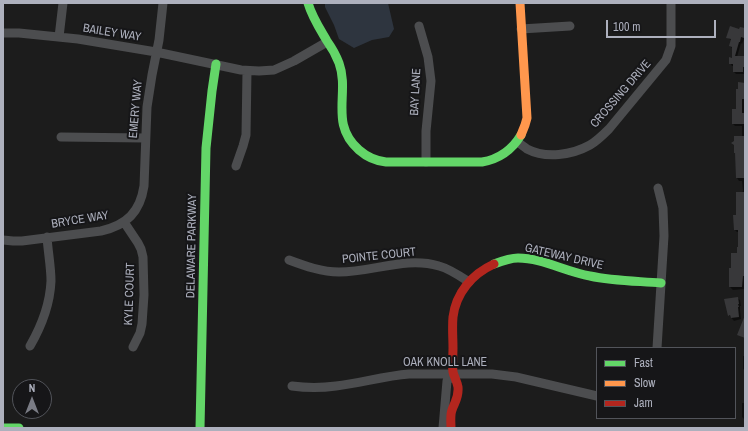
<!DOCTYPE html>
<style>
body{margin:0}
#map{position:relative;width:748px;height:431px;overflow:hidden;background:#1c1c1c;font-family:"Archivo Narrow",sans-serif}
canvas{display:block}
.frame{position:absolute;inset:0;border:4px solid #adb0bd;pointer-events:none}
.legend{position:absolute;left:596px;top:347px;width:140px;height:72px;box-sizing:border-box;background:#161618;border:1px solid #52545a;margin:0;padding:5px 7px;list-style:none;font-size:12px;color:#adb0bd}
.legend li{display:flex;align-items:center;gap:8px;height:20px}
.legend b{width:20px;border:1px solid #52545a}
.north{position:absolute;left:12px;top:379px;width:40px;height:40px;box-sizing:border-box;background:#161618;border:1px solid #52545a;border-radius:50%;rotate:0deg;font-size:11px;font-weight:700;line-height:16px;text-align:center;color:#adb0bd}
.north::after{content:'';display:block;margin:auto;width:14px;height:18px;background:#7a7c85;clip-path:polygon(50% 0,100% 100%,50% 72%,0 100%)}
.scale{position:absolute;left:606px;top:20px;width:110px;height:18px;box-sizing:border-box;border:2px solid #adb0bd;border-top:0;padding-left:5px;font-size:12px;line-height:14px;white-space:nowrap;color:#adb0bd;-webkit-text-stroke:3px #161618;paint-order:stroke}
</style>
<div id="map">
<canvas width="748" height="431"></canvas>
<div class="frame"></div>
<ul class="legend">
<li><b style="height:5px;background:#63d668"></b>Fast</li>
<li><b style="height:5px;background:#ff974d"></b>Slow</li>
<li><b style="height:5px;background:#b3261e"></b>Jam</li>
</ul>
<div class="north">N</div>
<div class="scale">100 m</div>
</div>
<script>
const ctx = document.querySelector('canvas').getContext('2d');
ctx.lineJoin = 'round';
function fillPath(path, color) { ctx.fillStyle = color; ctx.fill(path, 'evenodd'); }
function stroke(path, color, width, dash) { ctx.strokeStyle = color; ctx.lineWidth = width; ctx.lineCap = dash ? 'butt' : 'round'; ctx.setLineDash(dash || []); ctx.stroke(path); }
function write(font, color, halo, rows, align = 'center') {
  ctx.font = font + ' "Archivo Narrow",sans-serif'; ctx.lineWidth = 4; ctx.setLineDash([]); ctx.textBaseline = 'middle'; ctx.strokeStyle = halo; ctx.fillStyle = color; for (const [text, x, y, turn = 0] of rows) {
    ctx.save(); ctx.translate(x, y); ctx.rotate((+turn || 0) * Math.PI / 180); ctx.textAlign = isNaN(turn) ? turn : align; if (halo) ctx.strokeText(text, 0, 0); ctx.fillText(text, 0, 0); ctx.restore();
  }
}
const water = new Path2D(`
 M325,3H388L394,29L389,37L372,40L354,48L339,39L334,25L325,7Z`);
const shadow = new Path2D(`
 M741,28L745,29V40L744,39L742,44L741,43L737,57L745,58V74H736L734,72V66H732L730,63L733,59V49L730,46L731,40L728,38L740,30Z
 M745,84V101H744L745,116V289L733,290L730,287L732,269L739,248V232H737L734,229L743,190L742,181H739L737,178L736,154L742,137V126H735L733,124Z
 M737,298L740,300L741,306H740V310L741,319L734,321L729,315Z
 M743,356H745V370L743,369Z
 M742,403H745V423L744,419L742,417Z`);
const building = new Path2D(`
 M730,26L739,29L740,27L745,28L744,38L741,37L740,42H739L735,56H745V67H743V72H733V64H729V57L732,58V47L729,46L731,39L726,38Z
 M738,82L745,83V99H742V113H744V116H745V124H732V109H736V89H738Z
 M734,136H745V178H736L735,153H734V145L731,143L734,141Z
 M736,192H745V276H743L742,287H729V268H731V253H737V247H738V230H734L733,215H736Z
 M738,297L739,304H738L739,307H738L739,317L731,318L730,315L728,316L724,299Z
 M745,315V338L737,335Z`);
const street = new Path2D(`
 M419,26L428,57L431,81L426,131V162
 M521,29L570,26
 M3,33H19L78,39L156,52L241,70L259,71L274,70L294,61L327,42
 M59,37L63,3
 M61,137L145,138
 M517,142C521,144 524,147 527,149C546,159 572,155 590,145C597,141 604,134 609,129L666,60L671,46V3
 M236,166L243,146L246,135L247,71
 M124,222L138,243L141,249L143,257L144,295L142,324L140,333L133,347
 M3,240L13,241H22L101,231C127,225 140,212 144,186L147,107L152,75L159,40L163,3
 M289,260C305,266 322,272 339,272C373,272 406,256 439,266C450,269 460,276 469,282
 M30,346C41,327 50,304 51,281C51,267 48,252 47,237
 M657,348L664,236L663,208L658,188
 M292,386C307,388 321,388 336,386C361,383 384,376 409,374H492L516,377L597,396
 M443,428L447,381L454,374`);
const fast = new Path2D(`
 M308,3C312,17 320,29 327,41C332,48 336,55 339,63C350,93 329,124 359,150C367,157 376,161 386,162H482C500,159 512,150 521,135
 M494,264C502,261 510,258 518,258C542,258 566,272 590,276C613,281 637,281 661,283
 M3,428H19
 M200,428L206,148L212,91L216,64`);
const slow = new Path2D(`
 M520,3L527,118L525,125L521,135`);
const jam = new Path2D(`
 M451,428C451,422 450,415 452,410C455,401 459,398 458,387C457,381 454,377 453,372C452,364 453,356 453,348C453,338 452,327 453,317C456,293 472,274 494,264`);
const streetNames = [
 ["BAILEY WAY",112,33,9],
 ["BAY LANE",416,92,-87],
 ["CROSSING DRIVE",621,94,-49],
 ["EMERY WAY",136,109,-85],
 ["BRYCE WAY",80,220,-9],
 ["DELAWARE PARKWAY",192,246,-89],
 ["POINTE COURT",379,256,-6],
 ["GATEWAY DRIVE",564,257,13],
 ["KYLE COURT",130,294,-88],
 ["OAK KNOLL LANE",445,363]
];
fillPath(water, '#2e353f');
fillPath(shadow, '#0007');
fillPath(building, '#38383a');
stroke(street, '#4c4d4f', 9);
stroke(fast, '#63d668', 9);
stroke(slow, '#ff974d', 9);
stroke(jam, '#b3261e', 9);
write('12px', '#adb0bd', '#161618', streetNames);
</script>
